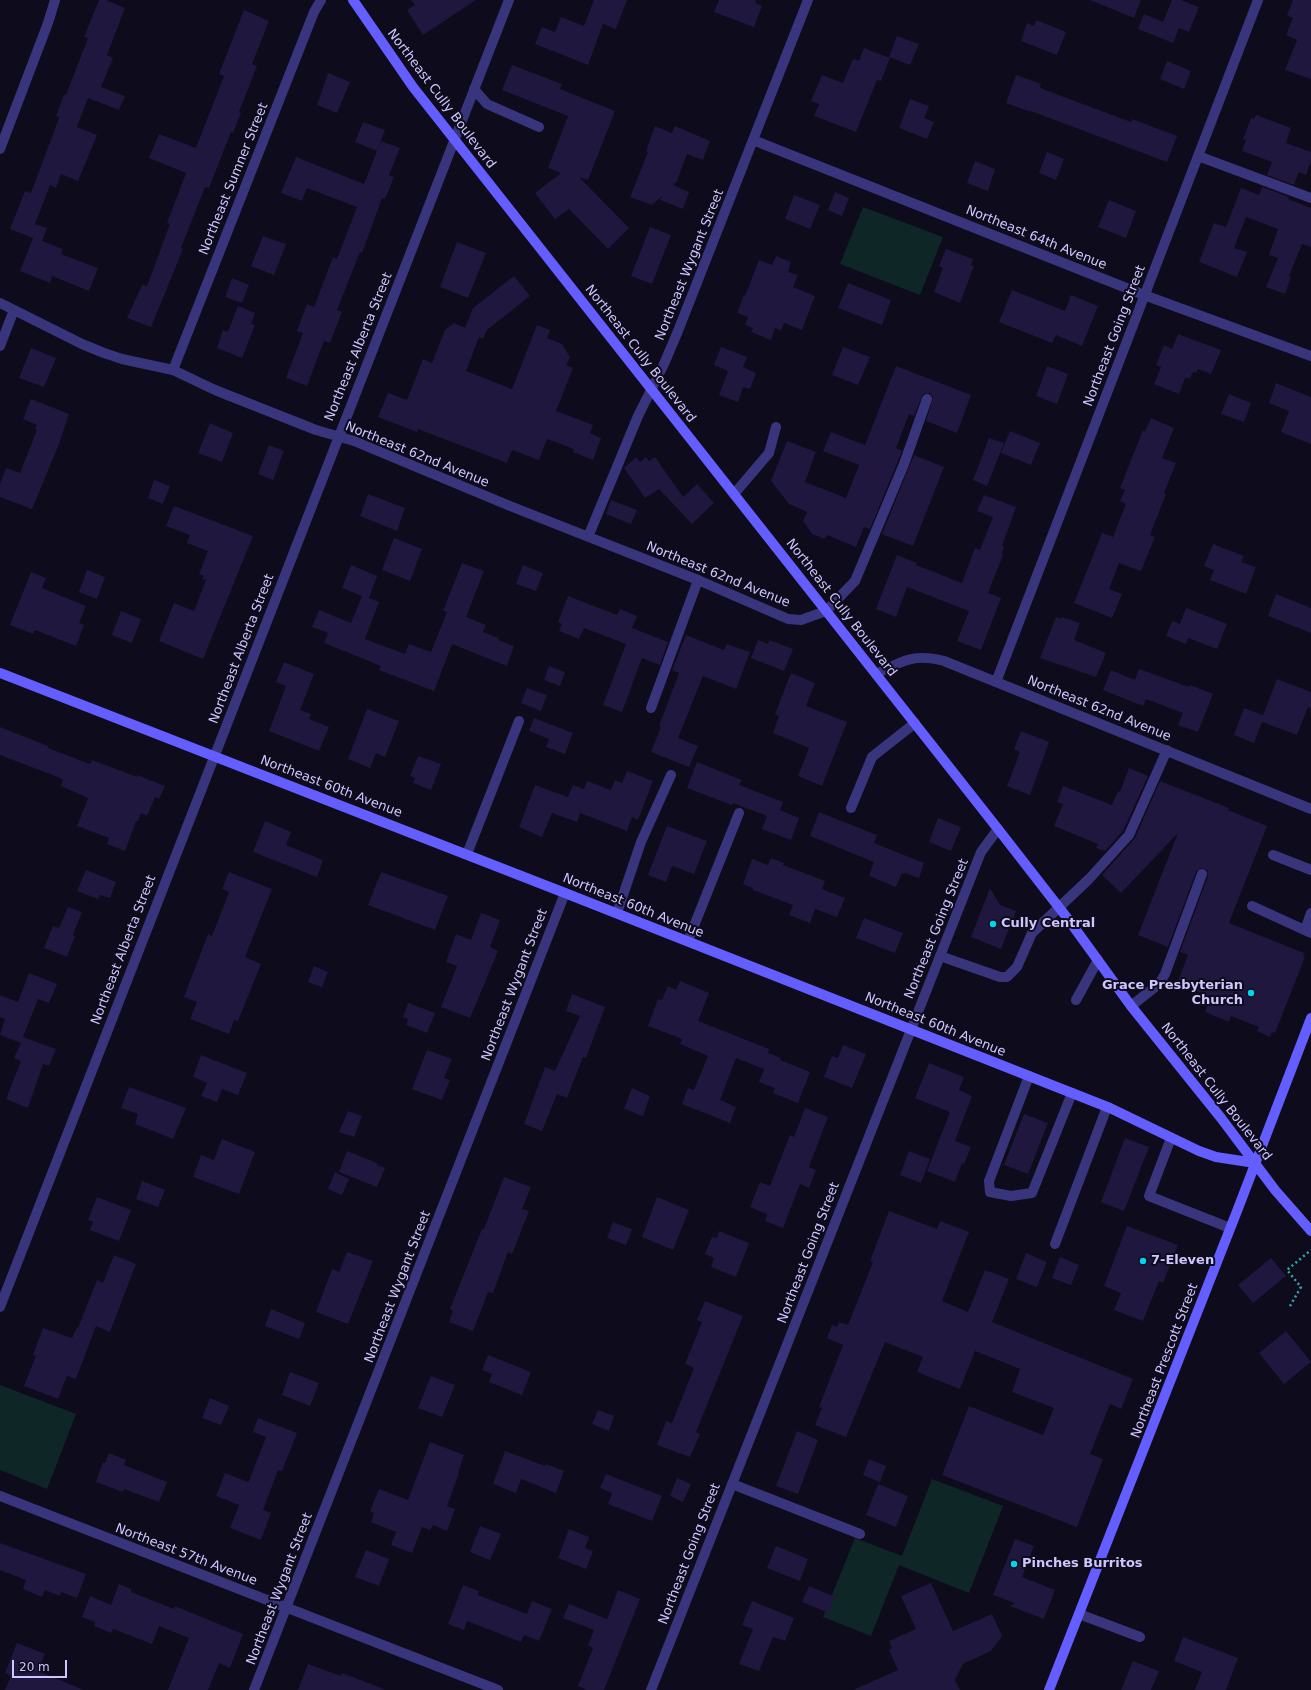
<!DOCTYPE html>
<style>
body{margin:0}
#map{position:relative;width:1311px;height:1690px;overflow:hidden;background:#0e0b1c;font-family:"DejaVu Sans",sans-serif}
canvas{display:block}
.scale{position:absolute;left:12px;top:1660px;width:55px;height:18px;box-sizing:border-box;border:2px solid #cec6ff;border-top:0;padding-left:5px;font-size:12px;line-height:14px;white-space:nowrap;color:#cec6ff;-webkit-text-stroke:3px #0e0b1c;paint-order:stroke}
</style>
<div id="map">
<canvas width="1311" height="1690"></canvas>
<div class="scale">20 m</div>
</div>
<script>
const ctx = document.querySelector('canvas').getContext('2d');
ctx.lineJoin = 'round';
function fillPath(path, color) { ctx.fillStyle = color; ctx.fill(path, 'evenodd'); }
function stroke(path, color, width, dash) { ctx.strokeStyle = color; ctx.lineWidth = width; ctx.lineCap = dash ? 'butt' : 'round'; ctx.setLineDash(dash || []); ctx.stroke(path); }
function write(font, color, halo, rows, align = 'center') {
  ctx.font = font + ' "DejaVu Sans",sans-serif'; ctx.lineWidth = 4; ctx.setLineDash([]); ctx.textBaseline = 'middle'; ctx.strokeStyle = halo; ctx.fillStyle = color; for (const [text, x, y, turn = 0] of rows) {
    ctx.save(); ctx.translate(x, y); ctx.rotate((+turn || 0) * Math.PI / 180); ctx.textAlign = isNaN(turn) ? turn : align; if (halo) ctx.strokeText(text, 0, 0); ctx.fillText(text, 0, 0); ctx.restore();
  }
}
const green = new Path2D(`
 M863,207L943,237L920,295L840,264Z
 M0,1385L76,1414L47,1489L0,1470Z
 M932,1479L1003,1506L969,1593L899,1565L871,1636L823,1617L855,1538L902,1556Z`);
const building = new Path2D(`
 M99,0H106L125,8L107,55L113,58L101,87L125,96L119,110L88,98L77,127L97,135L78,181L61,174L56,188L50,185L35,224L47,228L42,241L63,249L61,254L98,268L89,291L52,276L50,283L20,271L33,238L10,229L25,191L31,193L59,118L56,116L64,95H66L88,38L84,37Z
 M411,0H476L423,35L407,10L415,5Z
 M594,0H627L616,29L603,24L588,65L535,44L542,27L555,32L561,17L584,26Z
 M719,0H756L755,3L762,6L754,27L714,12Z
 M1090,0H1141L1134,18Z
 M1172,0H1181L1199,7L1189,32L1179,28L1173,43L1138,29L1144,14L1163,22Z
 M1293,0H1311V79L1285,70L1297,40L1286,35L1293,18L1287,15Z
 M244,10L269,21L252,64L257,66L239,112L241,113L233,133L231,132L209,188L205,187L181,248L183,249L151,327L127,318L142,285L147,286L170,224L167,223L186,173L149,158L159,134L196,148L224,76L219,74Z
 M1036,20L1066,32L1057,55L1021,41L1027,23L1034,26Z
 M897,36L919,44L910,65L889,57Z
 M864,48L890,58L881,81L877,80L856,132L814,116L819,104L811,101L822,75L843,83L853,59L859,61Z
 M1167,61L1191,71L1184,89L1160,79Z
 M512,65L562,84L560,89L615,111L588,180L579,177L629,228L608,249L569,209L555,219L535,193L561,173L548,168L568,116L502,90Z
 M328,73L350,82L337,113L317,105Z
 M1016,75L1041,84L1040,88L1131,122L1132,119L1177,136L1167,162L1031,111V112L1006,103Z
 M910,99L929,106L924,118L934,122L927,139L899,128Z
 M1256,115L1291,128L1286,143L1311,152V161L1306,175L1299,172L1294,185L1267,175L1272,162L1242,151L1246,140L1243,139L1251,118L1254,119Z
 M363,122L385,130L377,151L355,142Z
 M655,126L672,133L675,126L710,141L703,160L687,154L677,181L673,185L689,192L683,209L660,200L662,196L652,205L630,197L648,152L646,151Z
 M381,141L400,148L389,175L394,177L385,199L382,198L362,253L360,252L337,310L342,312L330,343L324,341L307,386L286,378L303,333L297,331L307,304L314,307L333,257L337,259L357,207L307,188L302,201L281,193L296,157L364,184Z
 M1047,152L1064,159L1056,180L1039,173Z
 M975,161L995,169L988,191L967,183Z
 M1262,187L1289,197L1288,199L1311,208V247L1302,244L1289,276L1291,277L1285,294L1266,287L1278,258L1269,255L1278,229L1246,217L1234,248L1247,252L1237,277L1199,262L1214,223L1226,227L1241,188L1259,195Z
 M835,192L849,198L842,216L828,210Z
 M794,195L820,205L810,229L785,219Z
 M1109,200L1136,211L1126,238L1098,227Z
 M650,227L671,235L652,284L631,276Z
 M263,236L286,244L274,275L251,266Z
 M457,242L486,253L468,298L440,287Z
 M946,249L973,259L971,265L974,266L960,303L934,292L943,268L939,266Z
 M776,256L791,262L788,272L798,275L793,287L815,296L802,330L784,323L781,330L775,328L771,340L751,332L753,328L745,325L748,317L737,313L744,295L745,296L759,260L772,265Z
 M514,276L530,296L487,330L483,339L479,337L466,371L512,389L537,325L550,330L547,338L562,344L570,357L566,365L573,368L556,411L593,425L590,433L601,438L593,460L573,452L574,449L547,439L539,460L512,450L507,463L418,429L417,432L378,417L388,393L407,400L423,359L432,363L445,330L454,323L465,328L473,308Z
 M232,278L249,285L242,303L225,297Z
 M848,283L891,300L882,325L838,308Z
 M1012,290L1065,311L1071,295L1098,306L1082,346L1056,335L1052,343L999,322Z
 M238,306L255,313L251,324L255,325L242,358L217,348L223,330L228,332Z
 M1178,334L1221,350L1211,374L1198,369L1196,373L1193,372L1190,378H1185L1179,394L1154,384L1161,367L1156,365L1164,345L1172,349Z
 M721,347L747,357L743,367L756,373L750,389L743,387L738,402L719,395L728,371L714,365Z
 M843,347L870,357L858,385L832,375Z
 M31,348L56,358L44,387L19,378Z
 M896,366L971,395L957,433L926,421L933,398L930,393L923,394L914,416L909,414L896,448L902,451L870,529L864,527L856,547L827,535L825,539L812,534L803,521L807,512L789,504L771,481L787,441L816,452L805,482L846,498L859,465L823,451L831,432L865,445Z
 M1047,366L1068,374L1057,404L1036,396Z
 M1276,383L1311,397V444L1281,432L1289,411L1269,403Z
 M1229,394L1251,403L1244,422L1221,414Z
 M31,399L69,414L59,444L32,509L0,497V484L6,468L20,473L37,430L35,429L37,425L23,419Z
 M1151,418L1174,428L1162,458L1176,463L1164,493L1166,494L1150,535L1155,537L1141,571L1119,563L1109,589L1122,594L1112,618L1074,603L1102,533L1113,537L1126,504L1120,501L1125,490L1120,488L1143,430L1145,432Z
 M210,423L233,433L222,462L198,453Z
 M1010,431L1040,443L1031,465L1001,453Z
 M989,438L1004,443L987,486L973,480Z
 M269,445L284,451L273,480L258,474Z
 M914,455L944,467L913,546L882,534Z
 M636,457L640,462L646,457L649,461L655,457L683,497L697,484L714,503L692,524L659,489L645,498L624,468Z
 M154,480L170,486L163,504L148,498Z
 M368,494L405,508L397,531L360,516Z
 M984,495L1016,507L1002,546L1004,547L1002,554L1003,555L988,593L1001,598L981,650L957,641L969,611L907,587L896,617L876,609L897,555L917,563L916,565L962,583L975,548L980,550L993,517L977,511Z
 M611,500L637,510L631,524L606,514Z
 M174,506L253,536L203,659L159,641L174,603L194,611L206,580L202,579L204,576L199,574L208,551L187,543L190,535L166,526Z
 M394,538L422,549L410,581L382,570Z
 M1213,544L1244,556L1241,562L1256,567L1246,594L1210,580L1214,570L1204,566Z
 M462,563L484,571L466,617L486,625L483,632L499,638L498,640L514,646L507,666L452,644L434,691L379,670L381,666L324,643L328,633L312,627L319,610L351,623L362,596L342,588L351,565L377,576L369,598L379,602L365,639L405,654L409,644L431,652L447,612L443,611Z
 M523,565L543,573L536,591L516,584Z
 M87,570L105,577L97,599L79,592Z
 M31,572L46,578L42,588L86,606L79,623L84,625L76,646L35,630L33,634L10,625Z
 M1276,594L1311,608V633L1268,616Z
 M568,596L617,615L620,609L637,616L632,628L668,642L660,665L642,658L622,712L603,705L626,644L584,628L579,639L559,631L562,624L558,622Z
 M1186,608L1227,624L1217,649L1188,638L1186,644L1166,636L1172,621L1180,624Z
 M121,611L141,619L132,643L112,635Z
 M1056,617L1061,619L1062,617L1080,623L1074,640L1106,653L1096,677L1040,658Z
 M686,635L724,650L727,644L750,652L736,689L703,676L678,738L698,746L689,767L651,752L661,727L659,726L679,673L672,670Z
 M758,640L768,644L769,640L793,649L784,671L751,658Z
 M284,662L314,674L300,710L311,714L309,719L329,727L319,751L269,731L286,686L276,682Z
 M549,666L565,672L560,686L544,680Z
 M1139,669L1189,687L1190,685L1213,694L1198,732L1178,725L1183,713L1146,699L1143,706L1103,690L1111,670L1135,680Z
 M791,673L815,683L806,706L847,722L822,786L798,776L809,748L773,733L779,716L775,714Z
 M1277,679L1311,692V708L1308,707L1297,735L1262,722L1254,743L1234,735L1244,708L1263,715Z
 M527,688L547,695L541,711L521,703Z
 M367,709L399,721L385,757L376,753L370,768L348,759Z
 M534,718L573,733L565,754L546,747L549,739L529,731Z
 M0,727L48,746V748L90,764L92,760L137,777V775L165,786L159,799L155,797L147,816L141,813L138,821H136L125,851L107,844L109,838L77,826L88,798L61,786L63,779L0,755Z
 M1021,731L1049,742L1030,795L1007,786L1020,752L1014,749Z
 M418,756L441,764L431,790L413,783L415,778L410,776Z
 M697,762L742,780L739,785L783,802L780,810L799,818L791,840L762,829L767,816L733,803L732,805L687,788Z
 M1129,768L1148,776L1123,831L1105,851L1096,848L1098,844L1054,826L1063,804L1057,802L1063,786L1112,805L1118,791L1120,792Z
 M627,771L653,781L638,820L632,817L627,831L580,813L577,822L552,813L542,837L519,827L535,785L568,797L573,785L584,789L587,781L611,790L615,780L622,783Z
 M1160,781L1229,808L1228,810L1267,826L1229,923L1304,953L1303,956L1305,957L1275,1033L1272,1032L1270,1037L1257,1031L1259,1027L1231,1016L1229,1022L1205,1012L1211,997L1177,984L1188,955L1180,952L1208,876L1207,870L1201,868L1196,872L1168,947L1138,935L1178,833L1121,893L1102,875L1135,838Z
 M819,812L877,835L874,843L924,863L919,878L905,873V874L902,873L896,887L869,876L874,862L810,836Z
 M938,818L961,827L951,851L929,842Z
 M265,821L291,832L286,845L323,860L317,877L253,852Z
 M667,826L707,841L694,874L672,866L666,882L648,875Z
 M771,858L784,863L783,865L825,881L822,889L845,898L837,917L815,909L810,923L789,915L793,905L753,890V888L743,884L752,859L768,865Z
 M86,870L116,882L110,898L100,895L98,899L77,891Z
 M229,872L272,889L245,957L261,964L238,1021L234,1020L229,1034L190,1019L197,1002L184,997L208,934L212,936L229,892L222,889Z
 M381,872L448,896L435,930L368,905Z
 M990,888L1000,905L1016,911L1001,949L971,937Z
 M68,907L82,912L73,935L75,936L67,957L44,948L53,926L59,928Z
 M481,913L500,920L490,947L498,951L470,1018L441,1007L457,966L446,962L456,934L471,940Z
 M864,918L903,933L895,953L856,938Z
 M314,966L328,972L322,987L308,982Z
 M29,973L57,984L49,1003L38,999L23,1037L56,1049L49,1066L43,1064L28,1108L6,1099L21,1061L14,1058L21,1043L0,1035L5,1019L0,1017V995L18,1002Z
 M680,981L709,993L698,1021L769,1049L768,1053L781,1058L780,1060L810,1072L798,1103L773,1093L775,1088L759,1082L764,1069L736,1058L720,1100L736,1107L730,1123L682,1104L688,1088L694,1090L708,1056L680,1044L682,1039L648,1026L658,999L662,1000L668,986L676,990Z
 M572,994L605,1007L586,1058L583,1057L567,1098L557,1094L542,1131L524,1124L545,1067L555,1071L580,1016L566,1011Z
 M408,1003L435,1013L427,1033L406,1025L408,1019L403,1017Z
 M843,1045L866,1054L852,1088L824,1077L832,1056L838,1058Z
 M427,1050L452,1059L444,1078L450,1080L442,1100L412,1089Z
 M201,1055L247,1073L238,1095L222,1089L217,1102L201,1096L207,1083L193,1077Z
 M929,1063L964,1077L959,1090L972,1096L955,1141L971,1147L964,1164L962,1163L955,1182L927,1171L950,1112L915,1098Z
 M129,1087L186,1108L173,1139L135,1124L138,1114L121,1108Z
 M632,1088L650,1096L643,1116L624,1109Z
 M805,1108L828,1117L809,1167L816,1170L809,1188L800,1184L783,1228L765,1221L767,1214L750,1207L760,1182L770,1186L790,1135L794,1137Z
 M348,1111L362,1116L354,1137L339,1132Z
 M1024,1114L1048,1123L1028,1174L1004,1165Z
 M1125,1138L1149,1147L1124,1211L1101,1202Z
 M222,1139L255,1152L239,1194L193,1177L201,1155L214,1160Z
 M347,1151L377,1163V1165L385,1168L377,1187L339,1172Z
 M909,1151L930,1159L921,1183L900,1175Z
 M335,1172L349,1179L342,1195L328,1189Z
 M504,1177L531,1187L522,1209L529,1211L512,1254L508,1252L493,1293L488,1292L473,1331L449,1322L453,1311L450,1309L482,1229H484Z
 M142,1181L165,1190L158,1207L136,1199Z
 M97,1197L131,1210L119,1241L90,1230L93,1222L88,1220Z
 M657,1197L689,1210L673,1250L642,1237Z
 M889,1211L937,1229L940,1221L969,1232L942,1301L968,1312L985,1270L1009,1279L992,1322L1133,1379L1121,1409L1110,1404L1090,1454L1103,1459L1077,1527L942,1475L969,1406L1043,1435L1054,1408L1012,1392L1020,1369L1008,1364L975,1351L960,1389L917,1372L923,1357L885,1342L846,1437L815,1425L822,1408L819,1407L843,1345L827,1338L832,1325L837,1327L839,1322L848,1325L873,1262L870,1261Z
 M613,1222L632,1229L626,1245L607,1238Z
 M1127,1226L1178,1245L1163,1283L1159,1281L1143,1321L1114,1310L1121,1293L1104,1286Z
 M719,1231L749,1243L736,1277L711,1267L714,1258L705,1254L712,1237L717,1238Z
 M347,1252L373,1261L348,1324L316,1312L332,1269L339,1272Z
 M1026,1253L1047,1262L1037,1287L1016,1279Z
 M114,1255L136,1264L110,1332L96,1326L76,1379L67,1376L58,1399L24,1386L36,1356L33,1355L43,1328L72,1338L77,1327L78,1328L97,1280L103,1283Z
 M1060,1257L1079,1265L1071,1285L1052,1278Z
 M1271,1258L1286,1276L1253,1303L1238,1285Z
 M705,1301L743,1316L696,1432L700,1434L690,1457L657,1445L666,1421L672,1423L694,1368L685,1364L702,1322L697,1320Z
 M271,1309L305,1323L299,1339L265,1326Z
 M1286,1331L1311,1362L1284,1384L1259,1353Z
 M488,1355L531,1372L522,1395L489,1382L492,1374L482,1370Z
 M290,1372L319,1383L310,1406L282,1395Z
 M431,1376L455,1385L442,1417L418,1408Z
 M210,1398L229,1406L221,1425L202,1418Z
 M598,1410L614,1416L609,1431L592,1424Z
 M258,1418L297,1433L282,1471L278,1470L263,1510L271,1513L261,1540L230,1528L239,1505L216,1496L225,1473L248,1482L249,1481L266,1437L253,1432Z
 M797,1431L818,1440L798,1494L776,1486Z
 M430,1442L464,1455L458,1473H459L447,1506L455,1509L447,1531L433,1525L430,1530L422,1527L412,1553L391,1545L396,1532L371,1522L374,1513L370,1511L379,1489L408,1500Z
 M505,1451L545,1466L546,1464L564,1471L556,1493L521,1479L516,1493L493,1484Z
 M109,1453L126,1460L124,1465L167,1482L159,1502L124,1489L123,1492L96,1482L103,1462L105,1463Z
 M869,1459L886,1466L880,1482L863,1475Z
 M606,1474L662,1496L652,1521L608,1504L612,1493L600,1488Z
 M677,1478L691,1484L683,1502L670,1496Z
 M878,1484L908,1496L896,1527L866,1515Z
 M480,1526L501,1534L490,1560L470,1552Z
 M569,1529L589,1537L585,1548L593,1551L586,1569L558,1558Z
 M1015,1539L1034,1546L1022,1577L1055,1590L1044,1619L1010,1606L1015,1603L993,1595Z
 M0,1543L86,1574L77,1598L61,1592L60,1596L45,1590L42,1597L23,1589L26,1580L0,1570Z
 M776,1546L808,1559L800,1581L767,1568Z
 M366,1550L389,1559L379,1586L355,1577Z
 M931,1583L953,1631L992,1614L1002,1636L991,1651L963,1664L955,1680L960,1690H853L898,1670L889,1650L892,1648L889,1641L916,1629L901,1596Z
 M119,1584L131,1589V1592L174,1609L175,1606L243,1634L230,1668L219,1663L208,1690H168L189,1638L159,1626L152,1644L113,1629L111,1633L94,1626L95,1622L82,1617L90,1596L111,1605Z
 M463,1585L479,1591L478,1595L527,1614L532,1601L552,1609L539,1641L524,1635L521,1642L467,1621L464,1630L448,1624Z
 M809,1586L835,1597L829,1613L802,1602Z
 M618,1590L640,1599L604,1690H587L578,1686L593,1648L588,1645L594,1630L563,1618L569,1604L607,1619Z
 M752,1601L794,1618L785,1641L773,1637L759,1671L739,1664L753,1629L742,1625Z
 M1183,1637L1238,1658L1226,1690H1195L1202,1672L1174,1661Z
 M17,1643L45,1654L38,1671L84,1690H5L11,1676L5,1673Z
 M1133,1661L1159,1671L1151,1690H1121Z
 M308,1664L341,1676L342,1673L384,1689V1690H298Z`);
const path = new Path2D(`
 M1290,1306L1301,1287L1287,1270L1311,1250`);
const lane = new Path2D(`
 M474,89L487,104L539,127
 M1198,156L1311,198
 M734,494L769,453L776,427
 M826,611L855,581L904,464L927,399
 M651,708L698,580
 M851,808L872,757L915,723
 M467,854L519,721
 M1273,855L1311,870
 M1252,906L1311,933
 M617,913L641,842L671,775
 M1305,930L1311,913
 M688,941L739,813
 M940,956L1000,977H1007L1017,967L1032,933L1089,879L1129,835L1167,750
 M1076,1000L1098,960
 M1131,1006L1159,984L1165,974L1202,874
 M1029,1076L989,1181L990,1192L1011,1196L1032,1193L1072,1093
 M1171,1138L1149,1196L1230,1228
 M1055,1244L1107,1107
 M732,1484L860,1534
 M1079,1614L1140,1637`);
const street = new Path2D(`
 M753,140L1144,295L1311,356
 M0,149L48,23L55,0
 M0,303L82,344L104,353L122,359L173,370L215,390L316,430L354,441L510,506L698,580L788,619L801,620L826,611
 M0,346L14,310
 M173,370L314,12L321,0
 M588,537L638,416L664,364L678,331L808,0
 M876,674C902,661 914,653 944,661L1311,809
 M996,682L1258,0
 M0,1307L509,0
 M0,1496L498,1690
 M254,1690L565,893
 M651,1690L981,852L998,829`);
const secondary = new Path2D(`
 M353,0L413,87L998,829L1068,919L1131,1006L1221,1118L1275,1190L1311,1231
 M0,673L565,893L1110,1108L1199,1151L1216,1157L1255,1163
 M1049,1690L1239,1206L1311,1018`);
const markers = [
 [993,924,4,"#00d4f1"],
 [1251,993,4,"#00d4f1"],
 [1143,1261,4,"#00d4f1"],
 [1014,1564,4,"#00d4f1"]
];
const streetNames = [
 ["Northeast Cully Boulevard",441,99,53],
 ["Northeast Sumner Street",234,179,-68],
 ["Northeast 64th Avenue",1036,238,22],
 ["Northeast Wygant Street",690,265,-68],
 ["Northeast Going Street",1115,336,-69],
 ["Northeast Alberta Street",359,347,-68],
 ["Northeast Cully Boulevard",640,354,52],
 ["Northeast 62nd Avenue",417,455,22],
 ["Northeast 62nd Avenue",718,575,22],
 ["Northeast Cully Boulevard",841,608,52],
 ["Northeast Alberta Street",242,649,-69],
 ["Northeast 62nd Avenue",1099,709,22],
 ["Northeast 60th Avenue",331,787,21],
 ["Northeast 60th Avenue",633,906,22],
 ["Northeast Going Street",937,929,-68],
 ["Northeast Alberta Street",124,950,-69],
 ["Northeast Wygant Street",515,985,-69],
 ["Northeast 60th Avenue",935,1025,22],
 ["Northeast Cully Boulevard",1216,1092,52],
 ["Northeast Going Street",809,1253,-69],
 ["Northeast Wygant Street",398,1287,-69],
 ["Northeast Prescott Street",1165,1361,-69],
 ["Northeast Going Street",690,1554,-69],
 ["Northeast 57th Avenue",186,1555,21],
 ["Northeast Wygant Street",280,1589,-69]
];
const poiNames = [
 ["Cully Central",1001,924],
 ["Grace Presbyterian",1243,986,"right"],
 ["Church",1243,1001,"right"],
 ["7-Eleven",1151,1261],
 ["Pinches Burritos",1022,1564]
];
fillPath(green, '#0e2626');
fillPath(building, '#1f173d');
stroke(path, '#2bada8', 2.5, [2, 3]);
stroke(lane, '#39357c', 10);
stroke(street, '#39357c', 10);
stroke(secondary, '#645dff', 10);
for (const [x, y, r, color] of markers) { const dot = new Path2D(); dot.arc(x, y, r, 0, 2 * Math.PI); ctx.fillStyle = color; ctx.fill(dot); stroke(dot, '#0e0b1c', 1.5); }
write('13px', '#cec6ff', '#0e0b1c', streetNames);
write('bold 13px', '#cec6ff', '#0e0b1c', poiNames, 'left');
</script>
